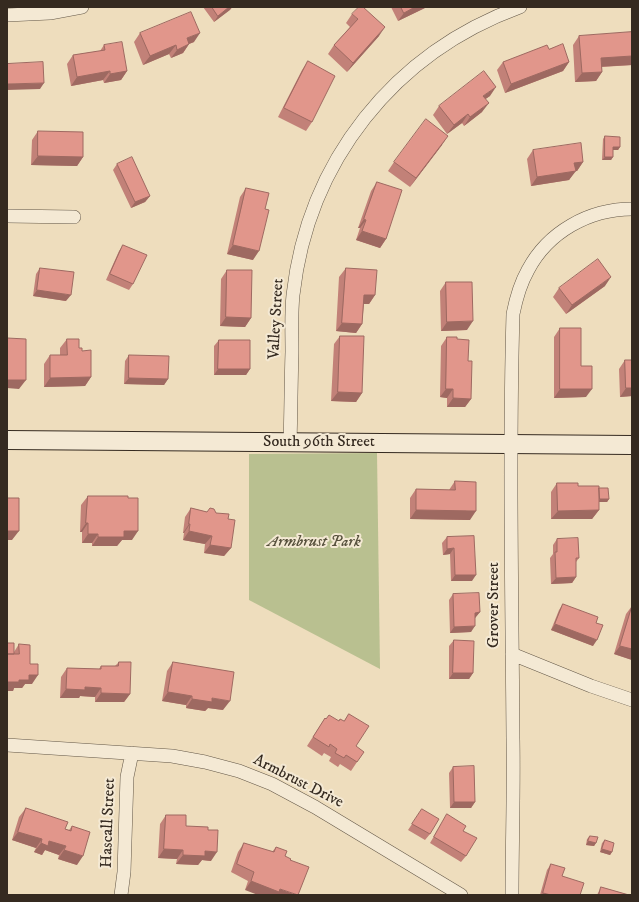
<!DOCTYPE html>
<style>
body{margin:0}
#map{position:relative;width:639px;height:902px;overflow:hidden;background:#eeddbd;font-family:"IM FELL DW Pica",serif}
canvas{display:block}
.frame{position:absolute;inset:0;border:8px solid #352a20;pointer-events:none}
</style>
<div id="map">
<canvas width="639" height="902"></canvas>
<div class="frame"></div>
</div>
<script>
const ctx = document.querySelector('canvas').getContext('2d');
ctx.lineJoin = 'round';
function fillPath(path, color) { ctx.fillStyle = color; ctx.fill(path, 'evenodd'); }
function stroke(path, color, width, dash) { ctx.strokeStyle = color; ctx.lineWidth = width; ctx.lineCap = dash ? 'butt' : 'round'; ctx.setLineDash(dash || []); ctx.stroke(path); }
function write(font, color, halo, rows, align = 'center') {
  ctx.font = font + ' "IM FELL DW Pica",serif'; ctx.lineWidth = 4; ctx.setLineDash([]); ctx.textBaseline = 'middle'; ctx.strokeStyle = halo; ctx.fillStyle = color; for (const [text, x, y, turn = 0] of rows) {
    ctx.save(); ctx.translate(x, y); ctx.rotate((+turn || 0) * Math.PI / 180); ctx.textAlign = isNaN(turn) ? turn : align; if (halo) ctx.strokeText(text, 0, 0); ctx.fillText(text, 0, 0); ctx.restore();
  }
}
const green = new Path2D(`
 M377,453L380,669L249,600V454Z`);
const street = new Path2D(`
 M7,15L50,13L82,7
 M7,216L74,217
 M290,443C291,412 291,382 292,352C292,333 291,314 293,295C308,161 394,53 520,7
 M512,654L591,686L632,700
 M7,745L172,756L205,762L239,771L272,784L315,807L461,895
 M121,895L124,872L127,777L132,753
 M512,895C512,843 514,790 513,738C512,597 509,455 513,314C516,299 520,284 528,270C548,232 589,209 632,209`);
const secondary = new Path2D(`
 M7,440L632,445`);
const wall = new Path2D(`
 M203,7H233L214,22Z
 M391,7H427L398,21Z
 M352,14L379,36L347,72L328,54L334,45L350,27L346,23Z
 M632,32V65L602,67V72L596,81L575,82L573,45L579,36Z
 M140,33L194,42L189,44L183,53L171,58L169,54L143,65L134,42Z
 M104,45L127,71L121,80L104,83L103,80L71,86L67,64L73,55L100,51Z
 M549,49L569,62L563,71L505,93L497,70L503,62Z
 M308,61L312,122L306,131L278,117L302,70Z
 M490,96L485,99L482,112L464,126L462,123L447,134L433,115L439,106Z
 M38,131L83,157L77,166L31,165L32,140Z
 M605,136L620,147L618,150H613V157L611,160H602L603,139Z
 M442,145L410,187L388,171L394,162Z
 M533,150L583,162L577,171H575L569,180L531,186L527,159Z
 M117,164L150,196L145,202L131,208L113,170Z
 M377,182L386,239L380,248L356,240L360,228H358L371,191Z
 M246,188L253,260L227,254L240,197Z
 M123,245L133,284L129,290L106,280L119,251Z
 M40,268L66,301L33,296L36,274Z
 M346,268L375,295L369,304H364L362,324L356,333L336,331L339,277Z
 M227,270L251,318L245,327L220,326L221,279Z
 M446,282L467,330L441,331L440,291Z
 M605,286L566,314L553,297L559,288Z
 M560,328L581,366L586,397L554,398V337Z
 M340,336L362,393L356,402L331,401L334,344Z
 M447,337L457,339L468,361L471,399L465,407H447V398L440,397L441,346Z
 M67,339L79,348L91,377L85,386L44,387V364L50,355H60V348Z
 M219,340L250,369L246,375H214V346Z
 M129,355L168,379L164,385L124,384L125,361Z
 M625,360H632V396L620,397L619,369Z
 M455,481L470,520L410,519V498L416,489L449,490Z
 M557,483L599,489L609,499L607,502H599V510L592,519H551V492Z
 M88,496L132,540H122L117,546H92V543H82V532H80L81,505Z
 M191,508L207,512L216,513L228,519L231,548L224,556L204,553L205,544L183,540L184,533H183L185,517Z
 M474,536L472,581H451L450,554L443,555L442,543L447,537Z
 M557,539L579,558L576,562V577L572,583L551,584L550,558L553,554V545Z
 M453,594L480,612L475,618L471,632L450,633L449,600Z
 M563,604L596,623L593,646L551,630L559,610Z
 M632,606V660L614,654L626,614Z
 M454,640L473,673L469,679H449V646Z
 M7,643L14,652L19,644L30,664L32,684H25L22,688H14L13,691H7Z
 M119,662L130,694L124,702H95V697L80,696L79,698H60L61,677L67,668L99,669L101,666H115Z
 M173,662L223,710L208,708L205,711L186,708V705L162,701L167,671Z
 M349,714L356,746L357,762L351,771L340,764L338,767L329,761L331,757L324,753L322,756L307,746L325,718L326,719L338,721H344Z
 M453,767L475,802L471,808H450L449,773Z
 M26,808L65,829L69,830L72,826L77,865L58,859L59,855L45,850L42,855L34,852L36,848L12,840L19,817Z
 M422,809L430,834L425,840L408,830Z
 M447,814L463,831L466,856L461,862L430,843Z
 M166,815L186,826L208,830L211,861L202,860L198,865L176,864L177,859L158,858L160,824Z
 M590,836L596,843L594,846L586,845L587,839Z
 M605,840L612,852L610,855L600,852L602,843Z
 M244,843L272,852L276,847L285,856L290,860L245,890L248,881L231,872L238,852Z
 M551,864L562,876L580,895H540L547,870Z
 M601,887L629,895H597Z`);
const shadedWall = new Path2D(`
 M229,7H232L230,10L214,22L218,16Z
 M415,7H427L398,21L404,13Z
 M385,27L379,36L347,72L353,63Z
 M200,33L194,42L181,47L187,38Z
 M189,44L183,53L171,58L177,50Z
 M176,45L169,54L143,65L150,56Z
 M632,56V65L595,67L601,58Z
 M569,62L563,71L505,93L511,84Z
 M110,71L103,80L71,86L77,77Z
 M127,71L121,80L104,83L110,74Z
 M602,72L596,81L575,82L582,73Z
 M44,83L40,89L7,90V84Z
 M496,87L490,96L477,105L483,96Z
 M489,103L482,112L464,126L470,117Z
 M468,114L462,123L447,134L454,125Z
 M448,136L442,145L410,187L416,178Z
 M613,147H620L618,150H611Z
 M38,156L83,157L77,166L31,165Z
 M605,157H613L611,160H602Z
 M583,162L577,171L568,172L574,163Z
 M576,171L569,180L531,186L537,177Z
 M150,196L145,202L131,208L135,202Z
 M364,219L366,220L360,228H358Z
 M362,231L386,239L380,248L356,240Z
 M233,245L259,251L253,260L227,254Z
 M611,277L605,286L566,314L572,305Z
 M37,290L71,295L66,301L33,296Z
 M364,295H375L369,304H358Z
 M226,317L251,318L245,327L220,326Z
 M473,321L467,330L441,331L447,322Z
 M342,323L362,324L356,333L336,331Z
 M218,369H250L246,375H214Z
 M91,377L85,386L44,387L50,378Z
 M129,378L168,379L164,385L124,384Z
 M7,380H26L19,389L7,388Z
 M626,388H632V396L620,397Z
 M446,389H453L447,398L440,397Z
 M560,389H592L586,397L554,398Z
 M338,392L362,393L356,402L331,401Z
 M453,398L471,399L465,407H447Z
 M600,499H609L607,502H597Z
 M416,510L476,511L470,520L410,519Z
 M599,510L592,519H551L558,511Z
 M86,523H88L82,532H80Z
 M189,524H190L184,533H183Z
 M7,531H19L12,540H7Z
 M124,531H138L132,540H122L117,546H92L98,537Z
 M189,531L212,536L205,544L183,540Z
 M88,534H98L92,543H82Z
 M210,545L231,548L224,556L204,553Z
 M454,548L450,554L443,555L447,549Z
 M455,575H476L472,581H451Z
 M576,577L572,583L551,584L556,578Z
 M480,612L475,618L471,619L475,613Z
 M555,624L597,640L593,646L551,630Z
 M475,626L471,632L450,633L454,627Z
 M620,646L632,649V660L614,654Z
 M453,673H473L469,679H449Z
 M29,675H38L32,684H25L22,688H14L13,691H7V682Z
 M85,687L101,688L95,697L80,696L79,698H60L66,689Z
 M168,692L192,696L186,705L162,701Z
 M101,693L130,694L124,702H95Z
 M212,698L230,701L223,710L208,708L205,711L186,708L192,699Z
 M454,802H475L471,808H450Z
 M18,832L42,839L36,848L12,840Z
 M49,841L66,846L59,855L45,850L42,855L34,852L41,843Z
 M588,841L596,843L594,846L586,845Z
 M164,849L183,850L177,859L158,858Z
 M602,849L612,852L610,855L600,852Z
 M64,850L83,856L77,865L58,859Z
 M205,851L217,852L211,861L202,860L198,865L176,864L183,855Z
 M251,881L280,889L297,895H258L245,890Z
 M543,893L551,895H542Z`);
const building = new Path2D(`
 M212,7H229L218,16Z
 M359,7H363L385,27L353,63L334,45L358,19L352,14Z
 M401,7H415L404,13Z
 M191,12L200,33L187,38L189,44L177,50L176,45L150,56L140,33Z
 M632,32V56L601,58L602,72L582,73L579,36Z
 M122,42L127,71L110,74V71L77,77L73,55L105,50L104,45Z
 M563,44L569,62L511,84L503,62L547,45L549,49Z
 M308,61L335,76L312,122L284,108Z
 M43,62L44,83L7,84V64Z
 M484,71L496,87L483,96L489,103L470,117L468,114L454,125L439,106Z
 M426,119L448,136L416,178L394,162Z
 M38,131L83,132V157L38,156Z
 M605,136L620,137V147H613V157H605Z
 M581,143L583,162L574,163L576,171L537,177L533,150Z
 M132,157L150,196L135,202L117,164Z
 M377,182L402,190L386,239L362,231L366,220L364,219Z
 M246,188L269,193L265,209L269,210L259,251L233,245Z
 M123,245L147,255L133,284L110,274Z
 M598,259L611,277L572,305L559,288Z
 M40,268L74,272L71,295L37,290Z
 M346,268L377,270L375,295H364L362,324L342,323Z
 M227,270H252L251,318L226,317Z
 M446,282H472L473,321L447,322Z
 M560,328H581V366H592V389H560Z
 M340,336H364L362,393L338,392Z
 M447,337H457V339L469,340L468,361H472L471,399L453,398V389H446Z
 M7,338L26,339V380H7Z
 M67,339H79V348H82V351L91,350V377L50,378V355H67Z
 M219,340H250V369H218Z
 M129,355L169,356L168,379L129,378Z
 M625,360H632V388H626Z
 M455,481L476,482V511L416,510V489L455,490Z
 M557,483H578V486H599V510L558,511Z
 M599,488H608L609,499H600Z
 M88,496H128V498H138V531H124V537H98V534H88V523H86Z
 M7,498H19V531H7Z
 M191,508L207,512L210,508L214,509L216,513L229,514L228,519L235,520L231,548L210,545L212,536L189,531L190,524H189Z
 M474,536L476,575H455L454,548L447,549V537Z
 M578,538L579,558H576V577L556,578L555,552H557V539Z
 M479,593L480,612L475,613V626L454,627L453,594Z
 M563,604L598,617L596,623L603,625L597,640L555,624Z
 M632,606V649L620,646Z
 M454,640L474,641L473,673H453Z
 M7,643H14V654H7Z
 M19,644L30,645V664H38V675H29V680H19V682H7V654H19Z
 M119,662H131L130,694L101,693V688L85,687V690L66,689L67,668L101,669V666H118Z
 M173,662L234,672L230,701L212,698V702L192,699V696L168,692Z
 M349,714L369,726L356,746L364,752L357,762L346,755L344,758L335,753L337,749L330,744L329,747L313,737L325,718L326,719L329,715L339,721L340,719L344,721Z
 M474,766L475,802H454L453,767Z
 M26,808L68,822L65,829L71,831L72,826L90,832L83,856L64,850L66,846L49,841L48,846L41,843L42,839L18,832Z
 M422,809L439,819L430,834L412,824Z
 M447,814L466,826L463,831L477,838L466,856L434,837Z
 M166,815H186V826L208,827V830H218L217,852L205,851V856L183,855V850L164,849Z
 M590,836L598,837L596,843L588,841Z
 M605,840L614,843L612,852L602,849Z
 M244,843L274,852L276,847L287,851L285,856L291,859L290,860L309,867L298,895L280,889L279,892L251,881L254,872L237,864Z
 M551,864L565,868L562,876L584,883L580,895H551L543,893Z
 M601,887L629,895H599Z`);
const streetNames = [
 ["Valley Street",277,319,-87],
 ["South 96th Street",319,443],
 ["Grover Street",495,605,-90],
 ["Armbrust Drive",298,782,27],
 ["Hascall Street",109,823,-88]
];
const parkNames = [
 ["Armbrust Park",314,543]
];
fillPath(green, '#b9c090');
stroke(street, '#635747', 14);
stroke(secondary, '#352a20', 20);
stroke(street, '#f4e9d4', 13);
stroke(secondary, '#f4e9d4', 18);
fillPath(wall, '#c28178');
fillPath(shadedWall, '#9e6961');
fillPath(building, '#e1968b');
stroke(building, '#9e6961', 1);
write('16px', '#352a20', '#f4e9d4', streetNames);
write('italic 16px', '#56503c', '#f4e9d4', parkNames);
</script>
